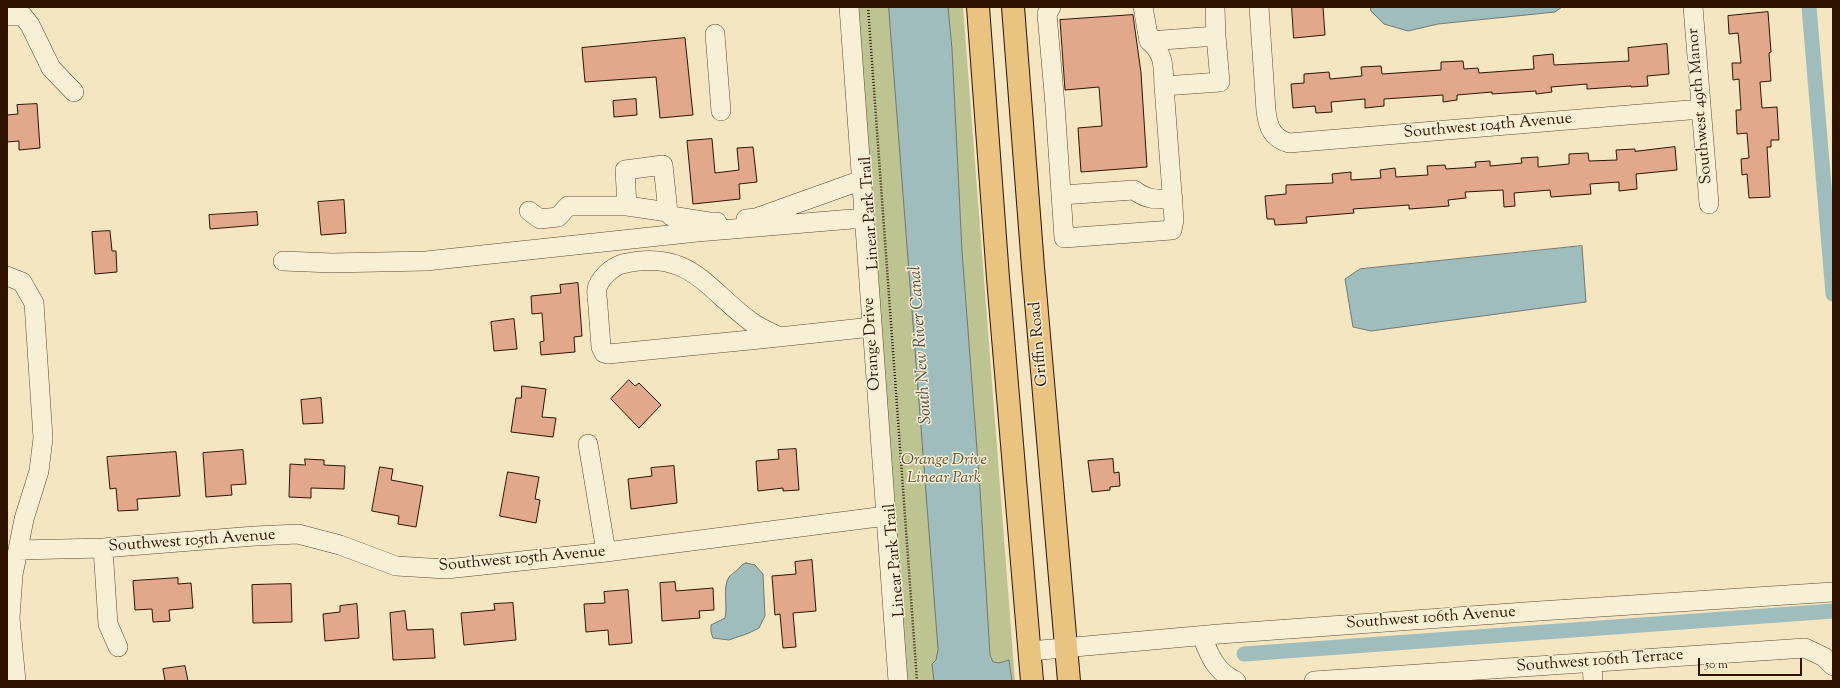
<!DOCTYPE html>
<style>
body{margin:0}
#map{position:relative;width:1840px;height:688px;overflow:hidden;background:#f4e6c1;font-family:"Sorts Mill Goudy",serif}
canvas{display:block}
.frame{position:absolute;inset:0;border:8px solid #2f1300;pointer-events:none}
.scale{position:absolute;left:1698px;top:658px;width:104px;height:18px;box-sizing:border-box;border:2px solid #2f1300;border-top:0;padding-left:5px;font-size:12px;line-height:14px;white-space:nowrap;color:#2f1300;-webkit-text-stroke:3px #f8efd7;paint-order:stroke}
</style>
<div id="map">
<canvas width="1840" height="688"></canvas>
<div class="frame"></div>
<div class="scale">50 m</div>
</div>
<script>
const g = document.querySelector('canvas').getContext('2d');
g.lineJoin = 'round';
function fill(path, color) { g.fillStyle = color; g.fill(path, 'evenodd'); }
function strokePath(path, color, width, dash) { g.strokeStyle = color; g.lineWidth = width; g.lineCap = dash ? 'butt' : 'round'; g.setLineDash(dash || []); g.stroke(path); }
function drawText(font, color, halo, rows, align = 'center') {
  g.font = font + ' "Sorts Mill Goudy",serif'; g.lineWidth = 3; g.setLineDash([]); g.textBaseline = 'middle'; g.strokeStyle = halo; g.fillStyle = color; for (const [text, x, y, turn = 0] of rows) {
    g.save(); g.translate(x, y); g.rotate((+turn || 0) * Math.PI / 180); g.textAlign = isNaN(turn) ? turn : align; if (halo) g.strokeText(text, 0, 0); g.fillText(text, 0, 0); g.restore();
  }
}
fill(new Path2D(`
 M 856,7 L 963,7 L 1015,681 L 905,681 Z`), '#bdc492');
const water = new Path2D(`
 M 889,7 L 948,7 L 952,49 L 962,251 L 980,489 L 990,655 L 993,662 L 999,663 L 1009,660 L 1012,681 L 934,681 L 932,664 L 936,660 L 938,650 Z
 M 1371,7 L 1562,7 L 1555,12 L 1438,24 L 1408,31 L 1384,24 L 1371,11 Z
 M 1582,246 L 1586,302 L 1371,331 L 1353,327 L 1345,279 L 1360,269 Z
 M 746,563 L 755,565 L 763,574 L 765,616 L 759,628 L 749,633 L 729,640 L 713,638 L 711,632 L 711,625 L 725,618 C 728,606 722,587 729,577 C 731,574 734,573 736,571 C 740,568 741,564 746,563 Z`);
fill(water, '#9fbdbc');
strokePath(water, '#727971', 1);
strokePath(new Path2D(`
 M 1809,7 L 1833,294
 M 1244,654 L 1833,611`), '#9fbdbc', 15);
const building = new Path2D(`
 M 1292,7 L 1323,7 L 1325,35 L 1294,38 Z
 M 1768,12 L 1771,52 L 1769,53 L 1771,81 L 1760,82 L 1762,108 L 1777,107 L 1779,140 L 1771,140 L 1771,147 L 1767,147 L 1770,197 L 1749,198 L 1747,174 L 1742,175 L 1741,159 L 1749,158 L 1747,133 L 1737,134 L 1736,110 L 1741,110 L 1739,79 L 1733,80 L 1732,63 L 1741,63 L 1738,33 L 1729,34 L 1728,16 Z
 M 1133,15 L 1141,73 L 1147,167 L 1081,172 L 1078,128 L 1102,126 L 1099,87 L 1065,90 L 1060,20 Z
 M 685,38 L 693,115 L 660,118 L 656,77 L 585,82 L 582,48 Z
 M 1667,44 L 1669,74 L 1647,76 L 1648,86 L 1631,87 L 1631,86 L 1587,89 L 1587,84 L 1551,87 L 1552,92 L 1536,94 L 1536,91 L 1492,94 L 1492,92 L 1457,95 L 1457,100 L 1443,102 L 1443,95 L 1384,99 L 1384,106 L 1365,108 L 1365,99 L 1331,102 L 1332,112 L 1316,113 L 1315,106 L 1293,108 L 1291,84 L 1304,83 L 1304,74 L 1329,72 L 1330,79 L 1362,76 L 1361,67 L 1381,66 L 1382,74 L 1441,70 L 1441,62 L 1463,61 L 1464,69 L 1478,68 L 1479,73 L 1534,69 L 1533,56 L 1553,54 L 1554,65 L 1629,61 L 1628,48 Z
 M 636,99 L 637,115 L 614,117 L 613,101 Z
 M 37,104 L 40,148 L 19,150 L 19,141 L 7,142 L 7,115 L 18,114 L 17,105 Z
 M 712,139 L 715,173 L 739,170 L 737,148 L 753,147 L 757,182 L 739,184 L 740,199 L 693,204 L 687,141 Z
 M 1675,147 L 1677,170 L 1636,174 L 1637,189 L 1619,191 L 1619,182 L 1590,184 L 1591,194 L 1551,197 L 1550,190 L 1514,193 L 1515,206 L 1504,207 L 1503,190 L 1465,192 L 1466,198 L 1448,200 L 1449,206 L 1409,209 L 1409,205 L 1353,209 L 1354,213 L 1306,217 L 1307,223 L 1275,225 L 1274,219 L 1267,219 L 1265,196 L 1286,194 L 1286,185 L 1333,183 L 1332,174 L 1351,172 L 1351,180 L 1381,178 L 1380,170 L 1395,168 L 1396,177 L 1428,175 L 1427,166 L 1445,165 L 1446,169 L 1476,167 L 1475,162 L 1490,161 L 1490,166 L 1522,163 L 1521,158 L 1538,157 L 1538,167 L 1569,164 L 1569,154 L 1588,153 L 1589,161 L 1617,160 L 1616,150 L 1635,149 L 1635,151 Z
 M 344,200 L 346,233 L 321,235 L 318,202 Z
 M 257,212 L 258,225 L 210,229 L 209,215 Z
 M 110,231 L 112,251 L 116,251 L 117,272 L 95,274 L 92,232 Z
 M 578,283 L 582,336 L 574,337 L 575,352 L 541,355 L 540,342 L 544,341 L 542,313 L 532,314 L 531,296 L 561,293 L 560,285 Z
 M 514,319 L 517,349 L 494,351 L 491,322 Z
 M 629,380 L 635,386 L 639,383 L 661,405 L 639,428 L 611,399 Z
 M 522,386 L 546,389 L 542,417 L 556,418 L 553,437 L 511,432 L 516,398 L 521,398 Z
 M 321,398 L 323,423 L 303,424 L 301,400 Z
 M 796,449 L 799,490 L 783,491 L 783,488 L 758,491 L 756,461 L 779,459 L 778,450 Z
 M 243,450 L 246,484 L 231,485 L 232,495 L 206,497 L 203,453 Z
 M 176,452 L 180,496 L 137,499 L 138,510 L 118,511 L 116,488 L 110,489 L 107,457 Z
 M 305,459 L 324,460 L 324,465 L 345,466 L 344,489 L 311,488 L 311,498 L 289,497 L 290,464 L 305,465 Z
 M 1113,459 L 1114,473 L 1119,472 L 1120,486 L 1110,487 L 1110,490 L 1092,492 L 1088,461 Z
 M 674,466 L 677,503 L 631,509 L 628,479 L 652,476 L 651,468 Z
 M 380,467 L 393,469 L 391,480 L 423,486 L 416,527 L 398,524 L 399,516 L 372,511 Z
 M 508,472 L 539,477 L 535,499 L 540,500 L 536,523 L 500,516 Z
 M 812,560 L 816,611 L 793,613 L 796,647 L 783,648 L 780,614 L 775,615 L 772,576 L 796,574 L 795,562 Z
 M 178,578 L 178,584 L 191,583 L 193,608 L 169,610 L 170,621 L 153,622 L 152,609 L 135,610 L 133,581 Z
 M 675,582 L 676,591 L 713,588 L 714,610 L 699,611 L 700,618 L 662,621 L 660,583 Z
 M 291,584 L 292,622 L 253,623 L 252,585 Z
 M 628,590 L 632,643 L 609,645 L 608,630 L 586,632 L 584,604 L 605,603 L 604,592 Z
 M 513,603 L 516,640 L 464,645 L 461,613 L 495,610 L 494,604 Z
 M 357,604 L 359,638 L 325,641 L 323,614 L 340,612 L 340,606 Z
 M 405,611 L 407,630 L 433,629 L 435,658 L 393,660 L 390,613 Z
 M 185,666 L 188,681 L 165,681 L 163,669 Z`);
fill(building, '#e1a88b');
strokePath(building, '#2f1300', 1);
const minor = new Path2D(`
 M 849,7 L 898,681
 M 1051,7 L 1047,14 L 1055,105 L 1064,238 L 1172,230 L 1174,220 L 1164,86
 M 1143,7 L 1149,41 L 1216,36 L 1215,7
 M 1259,7 L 1266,111 C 1268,127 1272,138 1289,143 L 1701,109
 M 1693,7 L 1709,204
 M 7,16 L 23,16 L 30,25 L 51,68 L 74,92
 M 715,34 L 721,111
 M 1149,41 C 1165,54 1163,67 1164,86 L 1220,82 L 1216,36
 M 1062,195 L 1134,190 C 1147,200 1157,200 1173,198
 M 529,211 L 540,219 L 558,217 L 568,206 L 627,206
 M 668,212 L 627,206 L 625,170 L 663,165 L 668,212 L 671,216 L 709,222 L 717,222
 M 746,219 L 756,218 L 862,180
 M 283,261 L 332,263 L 426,261 L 697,232 L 864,218
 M 7,276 L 22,282 L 34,303 L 43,438 L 39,471 L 24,519 L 13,575 L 10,618 L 16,681
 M 780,337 C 770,332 759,328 750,321 C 705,287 688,248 622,264 C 612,267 599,279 597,289 C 596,295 598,302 598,307 C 599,320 600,334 601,347 L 604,353 L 608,354 L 760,339 L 872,327
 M 588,444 L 606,552
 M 103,548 L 108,624 L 118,647
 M 18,550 L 103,548 L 255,536 L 298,534 L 340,545 L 396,566 L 446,569 L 606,552 L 886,516
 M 1202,636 C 1209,655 1216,672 1236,681
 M 1030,651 L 1219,634 L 1539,611 L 1833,592
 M 1592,663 L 1593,681
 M 1314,681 L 1805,648 L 1824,657 L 1833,666`);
const major = new Path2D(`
 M 978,7 L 998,278 L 1032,681
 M 1013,7 L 1033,267 L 1069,681`);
strokePath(minor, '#604830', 20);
strokePath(major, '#2f1300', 24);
strokePath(new Path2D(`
 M 868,7 L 917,681`), '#2f1300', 2.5, [1, 2]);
strokePath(minor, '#f8efd7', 19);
strokePath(major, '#eac380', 22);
drawText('16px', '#2f1300', '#f8efd7', [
 ["Southwest 49th Manor",1701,106,-95],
 ["Southwest 104th Avenue",1488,127,-5],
 ["Linear Park Trail",871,213,-94],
 ["Orange Drive",873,344,-94],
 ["Griffin Road",1040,344,-95],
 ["Southwest 105th Avenue",192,542,-4],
 ["Southwest 105th Avenue",522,560,-5],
 ["Linear Park Trail",896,560,-95],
 ["Southwest 106th Avenue",1431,619,-4],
 ["Southwest 106th Terrace",1600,662,-4]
]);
drawText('italic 16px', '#615133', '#f8efd7', [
 ["Orange Drive",944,461],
 ["Linear Park",944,479]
]);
drawText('italic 17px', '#564e42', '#f8efd7', [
 ["South New River Canal",922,345,-94]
]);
</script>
